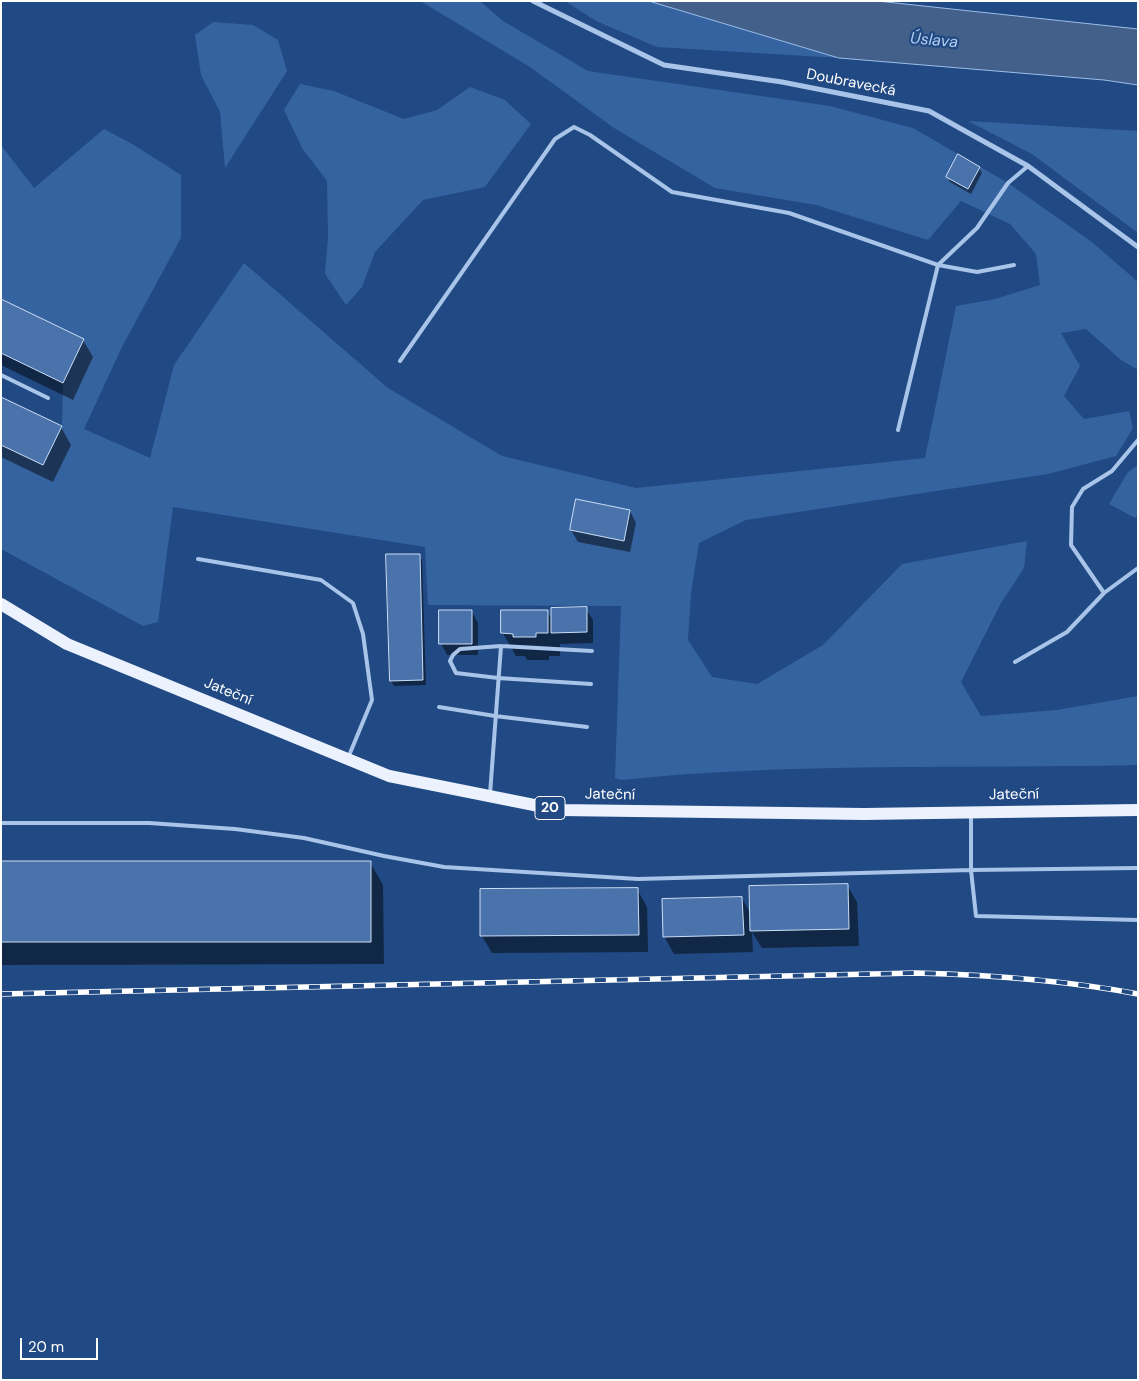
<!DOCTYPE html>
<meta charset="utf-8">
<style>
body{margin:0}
#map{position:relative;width:1139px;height:1381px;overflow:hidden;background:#214983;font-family:"DM Sans",sans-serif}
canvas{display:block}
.frame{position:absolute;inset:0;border:2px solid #fff;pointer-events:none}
.scale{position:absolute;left:20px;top:1338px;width:78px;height:22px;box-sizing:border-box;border:2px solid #fff;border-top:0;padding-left:6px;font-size:15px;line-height:18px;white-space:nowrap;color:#fff;-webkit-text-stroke:4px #214983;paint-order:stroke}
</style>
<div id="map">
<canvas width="1139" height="1381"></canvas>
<div class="frame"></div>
<div class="scale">20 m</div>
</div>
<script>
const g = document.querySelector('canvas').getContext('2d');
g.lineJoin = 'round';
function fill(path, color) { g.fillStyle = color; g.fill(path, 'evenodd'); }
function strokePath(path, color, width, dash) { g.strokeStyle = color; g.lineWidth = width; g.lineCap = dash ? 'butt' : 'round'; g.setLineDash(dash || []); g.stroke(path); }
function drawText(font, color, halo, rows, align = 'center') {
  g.font = font + ' "DM Sans",sans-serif'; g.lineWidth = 4.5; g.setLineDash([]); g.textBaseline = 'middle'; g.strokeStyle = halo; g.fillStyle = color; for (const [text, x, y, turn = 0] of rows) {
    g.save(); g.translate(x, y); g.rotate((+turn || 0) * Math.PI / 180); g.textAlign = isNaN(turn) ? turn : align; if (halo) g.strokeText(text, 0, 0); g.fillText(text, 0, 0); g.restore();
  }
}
fill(new Path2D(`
 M 420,1 L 480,1 L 503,21 L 588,71 L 830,106 L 913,128 L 1008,183 L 1092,242 L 1138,282 L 1138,370 L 1121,360 L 1086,329 L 1061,333 L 1080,366 L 1064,396 L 1084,419 L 1129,411 L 1133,428 L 1116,456 L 1048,474 L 746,520 L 699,543 L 691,593 L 688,640 L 712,677 L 757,684 L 823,645 L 902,564 L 1027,541 L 1024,568 L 1001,603 L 961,682 L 981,716 L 1057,710 L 1138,696 L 1138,765 C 966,769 792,762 621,780 L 615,778 L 621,606 L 428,605 L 425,547 L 173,507 L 158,622 L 143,626 L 1,549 L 1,445 L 43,465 L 62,426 L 63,383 L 84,339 L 1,299 L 1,145 L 34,188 L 104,129 L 134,145 L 181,175 L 181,238 L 122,347 L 84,429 L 150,458 L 174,365 L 244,263 L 388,388 L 502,456 L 636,488 L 925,458 L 956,306 L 995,299 L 1040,285 L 1036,254 L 1010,224 L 961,201 L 928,240 L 816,205 L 715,188 L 614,128 L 530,67 Z
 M 565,1 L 649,1 L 839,58 L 657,47 L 596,21 Z
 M 213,22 L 253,25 L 278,40 L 287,71 L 225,168 L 220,112 L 201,75 L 195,35 Z
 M 300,84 L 334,91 L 404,119 L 437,110 L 470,87 L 505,100 L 531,124 L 485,187 L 423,200 L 375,252 L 362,287 L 346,305 L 325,274 L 328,237 L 327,181 L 302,148 L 284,110 Z
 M 968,121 L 1138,131 L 1138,233 L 1032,154 Z
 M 1138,465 L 1138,515 L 1135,518 L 1109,504 L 1128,472 Z`), '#3563a0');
const water = new Path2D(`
 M 649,1 L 877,1 L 1138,29 L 1138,85 L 1104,80 L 839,58 Z`);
fill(water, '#42608a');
strokePath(water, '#9cbeea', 1);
fill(new Path2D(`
 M 979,168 L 982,173 L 971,194 L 950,182 L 947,176 Z
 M 1,300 L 83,340 L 93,357 L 73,400 L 1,365 Z
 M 1,398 L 61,427 L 71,445 L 53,482 L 1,457 Z
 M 577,500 L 630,511 L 636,523 L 630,552 L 578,542 L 571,530 Z
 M 419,555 L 422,560 L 426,685 L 394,686 L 391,681 Z
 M 586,609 L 593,620 L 593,643 L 560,644 L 560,656 L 549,656 L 549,660 L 527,660 L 525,656 L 516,656 L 503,633 L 547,611 L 552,620 Z
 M 472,612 L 478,623 L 478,655 L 447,655 L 441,643 Z
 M 1,862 L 370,862 L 383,885 L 384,964 L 1,965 Z
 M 847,885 L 857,902 L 859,946 L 762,948 L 752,932 L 753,952 L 674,954 L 664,936 L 742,898 L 751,915 Z
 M 637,889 L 647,907 L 648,952 L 492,953 L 482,936 Z`), '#0007');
const building = new Path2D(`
 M 958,154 L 980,167 L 968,189 L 946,177 Z
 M 1,299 L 84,339 L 63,383 L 1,353 Z
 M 1,397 L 62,426 L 43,465 L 1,445 Z
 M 576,499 L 630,510 L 624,541 L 570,530 Z
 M 386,554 L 420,554 L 423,680 L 390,681 Z
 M 587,607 L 587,632 L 551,633 L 551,608 Z
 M 439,610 L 472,610 L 472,644 L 439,644 Z
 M 501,610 L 548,610 L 548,633 L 536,633 L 536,637 L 513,637 L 513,634 L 501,633 Z
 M 1,861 L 371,861 L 371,942 L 1,942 Z
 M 848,884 L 849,929 L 750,931 L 749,886 Z
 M 638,888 L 639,935 L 480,936 L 480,889 Z
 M 742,897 L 744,935 L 663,937 L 662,899 Z`);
fill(building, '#4a73ab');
strokePath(building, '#ccdef6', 1);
strokePath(new Path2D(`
 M 400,361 L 555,139 L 574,127 L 590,135 L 672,192 L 789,213 L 938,265 L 977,272 L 1014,265
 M 1,375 L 48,398
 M 898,430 L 938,265 L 977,228 L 1008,183 L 1028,166
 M 198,559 L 321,580 L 353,603 L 363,634 L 372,700 L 348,758
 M 1104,593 L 1071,545 L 1072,507 L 1083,489 L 1112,471 L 1138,440
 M 501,646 L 460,649 L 453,655 L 450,661 L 456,673 L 498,678 L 591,684
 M 1015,662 L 1067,632 L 1104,593 L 1138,568
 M 439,707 L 495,716 L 587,727
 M 490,794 L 501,646 L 592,651
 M 971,814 L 971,870 L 976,916 L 1138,920
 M 1,823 L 149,823 L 235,829 L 304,838 L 384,856 L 444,867 L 638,879 L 971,870 L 1138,868`), '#a8c4e8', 4);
strokePath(new Path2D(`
 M 533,1 L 664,65 L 782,82 L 929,111 L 1028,166 L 1138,247`), '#a8c4e8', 5);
strokePath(new Path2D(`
 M 1,604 L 67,644 L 389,776 L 559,810 L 864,814 L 1138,810`), '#ebf2fe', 12);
const rail = new Path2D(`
 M 1,994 L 916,973 C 991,975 1064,980 1138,994`);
strokePath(rail, '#fff', 5.5);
strokePath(rail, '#214983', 4, [11]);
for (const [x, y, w] of [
 [550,808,30]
]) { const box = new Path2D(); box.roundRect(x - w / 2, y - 11.5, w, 23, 4); g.fillStyle = '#214983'; g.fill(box); strokePath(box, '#fff', 1); }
drawText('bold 14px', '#fff', null, [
 ["20",550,808]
]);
drawText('15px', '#fff', '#214983', [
 ["Doubravecká",851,83,11],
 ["Jateční",228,692,22],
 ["Jateční",610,795,1],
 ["Jateční",1014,795,-1]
]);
drawText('italic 16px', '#b3cef0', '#214983', [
 ["Úslava",934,41,5]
]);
</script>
